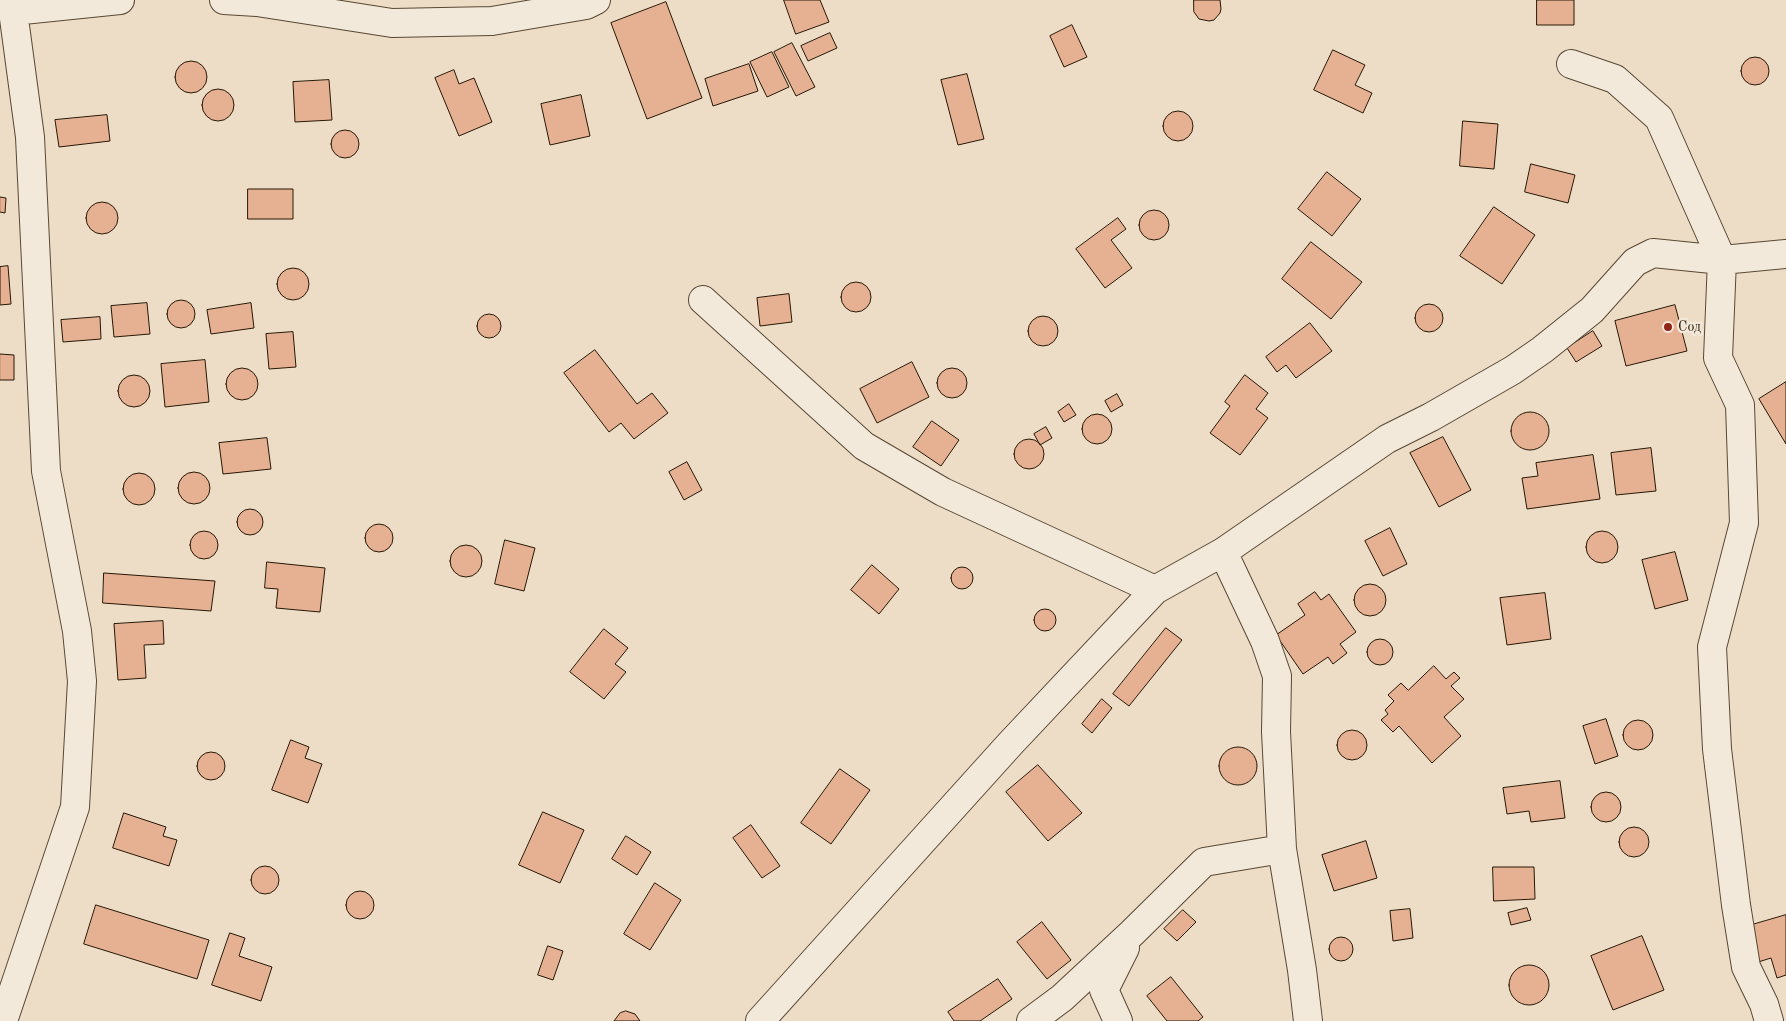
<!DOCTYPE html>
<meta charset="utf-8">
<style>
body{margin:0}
canvas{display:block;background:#edddc6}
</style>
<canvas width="1786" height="1021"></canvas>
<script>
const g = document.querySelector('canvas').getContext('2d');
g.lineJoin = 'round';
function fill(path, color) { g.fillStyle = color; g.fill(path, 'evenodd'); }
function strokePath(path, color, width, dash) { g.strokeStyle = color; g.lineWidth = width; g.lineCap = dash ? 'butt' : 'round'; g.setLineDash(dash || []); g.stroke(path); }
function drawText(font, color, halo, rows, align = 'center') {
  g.font = font + ' "Old Standard TT",serif'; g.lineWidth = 4.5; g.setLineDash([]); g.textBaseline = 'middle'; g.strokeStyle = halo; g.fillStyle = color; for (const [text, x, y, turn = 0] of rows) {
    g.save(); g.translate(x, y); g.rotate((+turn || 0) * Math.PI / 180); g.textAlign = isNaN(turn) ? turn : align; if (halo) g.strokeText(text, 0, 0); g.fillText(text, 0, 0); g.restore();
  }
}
const building = new Path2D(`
 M 784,0 L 820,0 L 829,22 L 796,34 Z
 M 1194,0 L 1220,0 L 1221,9 L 1220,13 L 1214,20 L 1209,21 L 1199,19 L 1194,12 Z
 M 1537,0 L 1574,0 L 1574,25 L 1537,25 Z
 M 666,2 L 702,98 L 647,119 L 611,23 Z
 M 1072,25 L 1087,57 L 1064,67 L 1050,36 Z
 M 830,33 L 837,48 L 808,61 L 801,46 Z
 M 792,43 L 815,87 L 796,96 L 774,52 Z
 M 1333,50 L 1365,65 L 1355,85 L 1372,93 L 1363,113 L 1314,90 Z
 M 772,52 L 789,87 L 767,97 L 750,62 Z
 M1741 71a14 14 0 1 1 28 0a14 14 0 1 1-28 0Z
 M175 77a16 16 0 1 1 32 0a16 16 0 1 1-32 0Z
 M 749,64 L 758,91 L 713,106 L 705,79 Z
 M 454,70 L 459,84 L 474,78 L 492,122 L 459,136 L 435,78 Z
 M 967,74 L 984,139 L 958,145 L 941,80 Z
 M 329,80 L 332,120 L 295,122 L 293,82 Z
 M202 105a16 16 0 1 1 32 0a16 16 0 1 1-32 0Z
 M 581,95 L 590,136 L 550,145 L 541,104 Z
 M1163 126a15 15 0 1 1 30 0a15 15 0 1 1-30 0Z
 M 107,115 L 110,141 L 59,147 L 55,120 Z
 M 1463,121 L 1498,124 L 1494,169 L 1460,166 Z
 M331 144a14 14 0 1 1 28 0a14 14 0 1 1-28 0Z
 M 1531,164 L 1575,175 L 1568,203 L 1525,192 Z
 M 1327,172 L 1361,199 L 1332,236 L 1298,209 Z
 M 248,189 L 293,189 L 293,219 L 248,219 Z
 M 0,197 L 6,198 L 5,213 L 0,212 Z
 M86 218a16 16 0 1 1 32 0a16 16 0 1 1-32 0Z
 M 1494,207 L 1535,235 L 1502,284 L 1460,256 Z
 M1139 225a15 15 0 1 1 30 0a15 15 0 1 1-30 0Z
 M 1118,218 L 1126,229 L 1111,240 L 1132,268 L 1105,288 L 1076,249 Z
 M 1311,242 L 1362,282 L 1331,319 L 1282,279 Z
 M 8,266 L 11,304 L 0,305 L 0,267 Z
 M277 284a16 16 0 1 1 32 0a16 16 0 1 1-32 0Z
 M841 297a15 15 0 1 1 30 0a15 15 0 1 1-30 0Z
 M 789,294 L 792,322 L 760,326 L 757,298 Z
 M167 314a14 14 0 1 1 28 0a14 14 0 1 1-28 0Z
 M 147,303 L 150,334 L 114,337 L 111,306 Z
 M 251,303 L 254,328 L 211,334 L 207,310 Z
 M1415 318a14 14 0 1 1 28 0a14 14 0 1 1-28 0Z
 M 1675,305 L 1687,351 L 1626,366 L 1615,321 Z
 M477 326a12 12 0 1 1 24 0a12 12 0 1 1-24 0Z
 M1028 331a15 15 0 1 1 30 0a15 15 0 1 1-30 0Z
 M 100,317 L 101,339 L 63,342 L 61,320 Z
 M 1310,323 L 1332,351 L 1296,378 L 1286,365 L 1277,372 L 1266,357 Z
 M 1593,331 L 1602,346 L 1576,362 L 1567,348 Z
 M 293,332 L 296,367 L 269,369 L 266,334 Z
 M 595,350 L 637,404 L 652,393 L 668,413 L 634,439 L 621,423 L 609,432 L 564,373 Z
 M 0,354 L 14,355 L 14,380 L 0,380 Z
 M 205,360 L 209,402 L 165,407 L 161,364 Z
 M 912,362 L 929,397 L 877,423 L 860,389 Z
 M937 383a15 15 0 1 1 30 0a15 15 0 1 1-30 0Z
 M226 384a16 16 0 1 1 32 0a16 16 0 1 1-32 0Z
 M 1245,375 L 1268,393 L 1256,409 L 1268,418 L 1240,455 L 1210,433 L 1230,406 L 1225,402 Z
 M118 391a16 16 0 1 1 32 0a16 16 0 1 1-32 0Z
 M 1786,382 L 1786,444 L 1759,399 Z
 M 1117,394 L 1123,405 L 1111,412 L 1105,401 Z
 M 1069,404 L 1076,415 L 1064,422 L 1058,412 Z
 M1511 431a19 19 0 1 1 38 0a19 19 0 1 1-38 0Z
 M1082 429a15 15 0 1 1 30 0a15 15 0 1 1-30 0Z
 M 932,421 L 959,440 L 941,466 L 913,447 Z
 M 1046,427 L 1052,438 L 1040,445 L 1034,434 Z
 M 1443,437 L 1471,490 L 1439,507 L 1410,453 Z
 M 267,438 L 271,469 L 223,474 L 219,443 Z
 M1014 454a15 15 0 1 1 30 0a15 15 0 1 1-30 0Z
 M 1651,448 L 1656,491 L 1616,495 L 1611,453 Z
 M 1593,455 L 1600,499 L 1527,509 L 1522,478 L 1538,476 L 1536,463 Z
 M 687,462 L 702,490 L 684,500 L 669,472 Z
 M178 488a16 16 0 1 1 32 0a16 16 0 1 1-32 0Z
 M123 489a16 16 0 1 1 32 0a16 16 0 1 1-32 0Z
 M237 522a13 13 0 1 1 26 0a13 13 0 1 1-26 0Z
 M365 538a14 14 0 1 1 28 0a14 14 0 1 1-28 0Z
 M 1390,528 L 1407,564 L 1383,576 L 1365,541 Z
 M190 545a14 14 0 1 1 28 0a14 14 0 1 1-28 0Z
 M1586 547a16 16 0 1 1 32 0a16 16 0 1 1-32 0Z
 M 505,540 L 535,548 L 524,591 L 495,584 Z
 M450 561a16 16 0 1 1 32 0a16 16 0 1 1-32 0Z
 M 1675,552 L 1688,600 L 1655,609 L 1642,560 Z
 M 267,562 L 325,568 L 320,612 L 276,608 L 278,589 L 265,588 Z
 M 872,565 L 899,589 L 879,614 L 851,590 Z
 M951 578a11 11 0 1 1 22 0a11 11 0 1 1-22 0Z
 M 104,573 L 215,581 L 211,611 L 103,603 Z
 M1354 600a16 16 0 1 1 32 0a16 16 0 1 1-32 0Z
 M 1315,592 L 1321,600 L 1329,594 L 1356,632 L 1340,644 L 1347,653 L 1333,664 L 1328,657 L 1303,674 L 1276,635 L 1305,615 L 1298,604 Z
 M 1545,593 L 1551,639 L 1507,645 L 1500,598 Z
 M1034 620a11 11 0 1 1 22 0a11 11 0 1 1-22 0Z
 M 163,621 L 164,644 L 144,645 L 146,678 L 118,680 L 114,624 Z
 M 1166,628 L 1182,640 L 1129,706 L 1113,694 Z
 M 604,629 L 628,648 L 615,664 L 626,672 L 604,699 L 570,672 Z
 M1367 652a13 13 0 1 1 26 0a13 13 0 1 1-26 0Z
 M 1434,666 L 1446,679 L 1454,672 L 1460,678 L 1451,686 L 1464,699 L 1444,717 L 1461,736 L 1432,763 L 1399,726 L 1393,732 L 1381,720 L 1388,714 L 1385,710 L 1394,701 L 1388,695 L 1401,683 L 1408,690 Z
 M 1102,699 L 1112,708 L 1092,733 L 1082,724 Z
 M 1606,719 L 1618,756 L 1595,764 L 1583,726 Z
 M1623 735a15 15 0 1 1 30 0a15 15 0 1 1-30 0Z
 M1337 745a15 15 0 1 1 30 0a15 15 0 1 1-30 0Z
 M 291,740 L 309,747 L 305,758 L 322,764 L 308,803 L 272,790 Z
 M1219 766a19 19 0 1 1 38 0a19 19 0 1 1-38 0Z
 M197 766a14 14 0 1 1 28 0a14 14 0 1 1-28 0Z
 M 1038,765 L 1082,813 L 1048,841 L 1006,792 Z
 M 840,769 L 870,790 L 831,844 L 801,823 Z
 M 1560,781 L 1565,818 L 1531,822 L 1529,811 L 1507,814 L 1503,788 Z
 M1591 807a15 15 0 1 1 30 0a15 15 0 1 1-30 0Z
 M 543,812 L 584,830 L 560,883 L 519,865 Z
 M 124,813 L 166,827 L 163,836 L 177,840 L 169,866 L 113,848 Z
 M 751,825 L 780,866 L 762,878 L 733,838 Z
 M1619 842a15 15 0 1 1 30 0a15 15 0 1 1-30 0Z
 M 626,836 L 651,852 L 637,875 L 612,859 Z
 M 1366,841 L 1377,878 L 1334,891 L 1322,855 Z
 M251 880a14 14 0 1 1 28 0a14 14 0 1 1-28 0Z
 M 1493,867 L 1534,867 L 1535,899 L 1494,901 Z
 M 655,883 L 681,900 L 650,950 L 624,934 Z
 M346 905a14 14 0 1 1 28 0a14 14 0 1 1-28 0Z
 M 96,905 L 209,940 L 197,979 L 84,944 Z
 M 1527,908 L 1531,920 L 1511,925 L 1508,913 Z
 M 1410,909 L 1413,938 L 1393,941 L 1390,911 Z
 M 1183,910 L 1196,922 L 1177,941 L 1164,929 Z
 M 1786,915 L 1786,975 L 1777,978 L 1771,958 L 1755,963 L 1745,927 Z
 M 1042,922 L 1071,960 L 1047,979 L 1017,942 Z
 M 230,933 L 245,938 L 239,956 L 272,967 L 261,1001 L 212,985 Z
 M 1642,936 L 1664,990 L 1613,1010 L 1591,956 Z
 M1329 949a12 12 0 1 1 24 0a12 12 0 1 1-24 0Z
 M 548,946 L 563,951 L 553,980 L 538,975 Z
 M1509 985a20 20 0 1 1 40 0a20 20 0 1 1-40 0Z
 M 1171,977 L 1203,1017 L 1198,1021 L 1167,1021 L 1147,996 Z
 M 998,979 L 1012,999 L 980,1021 L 954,1021 L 948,1012 Z
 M 626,1011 L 635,1014 L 640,1021 L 614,1021 L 620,1013 Z`);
fill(building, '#e6b193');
strokePath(building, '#261704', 1);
const minor = new Path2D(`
 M 224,0 L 257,2 L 392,23 L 492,21 L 586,5 L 596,0
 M 0,5 L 13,11 L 120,0
 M 1571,64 L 1615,79 L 1659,118 L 1722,260 L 1718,358 L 1740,405 L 1744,523 L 1712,647 L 1717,749 L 1736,905 L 1746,967 L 1764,1004 L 1769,1021
 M 703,300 L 864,446 L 943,492 L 1155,590
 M 1223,552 L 1265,641 L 1277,676 L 1276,732 L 1282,849 L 1302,970 L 1308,1021
 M 3,1021 L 75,807 L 82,681 L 77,631 L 46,471 L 30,137 L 13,11 L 13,0
 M 760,1021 L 1010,744 L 1155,590 L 1223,552 L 1387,439 L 1431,417 L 1513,370 L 1542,350 L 1592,310 L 1635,262 L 1653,253 L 1722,260 L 1786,254
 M 1031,1021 L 1062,998 L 1132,933 L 1204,862 L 1282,849
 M 1118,1021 L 1104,990 L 1125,948`);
strokePath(minor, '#584834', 30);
strokePath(minor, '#f3e9da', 28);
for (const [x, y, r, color] of [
 [1668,327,5,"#8f2418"]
]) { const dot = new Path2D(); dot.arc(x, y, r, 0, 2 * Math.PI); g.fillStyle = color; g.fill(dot); strokePath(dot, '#f3e9da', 2); }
drawText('14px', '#261704', '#f3e9da', [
 ["Сод",1678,327]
], 'left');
</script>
